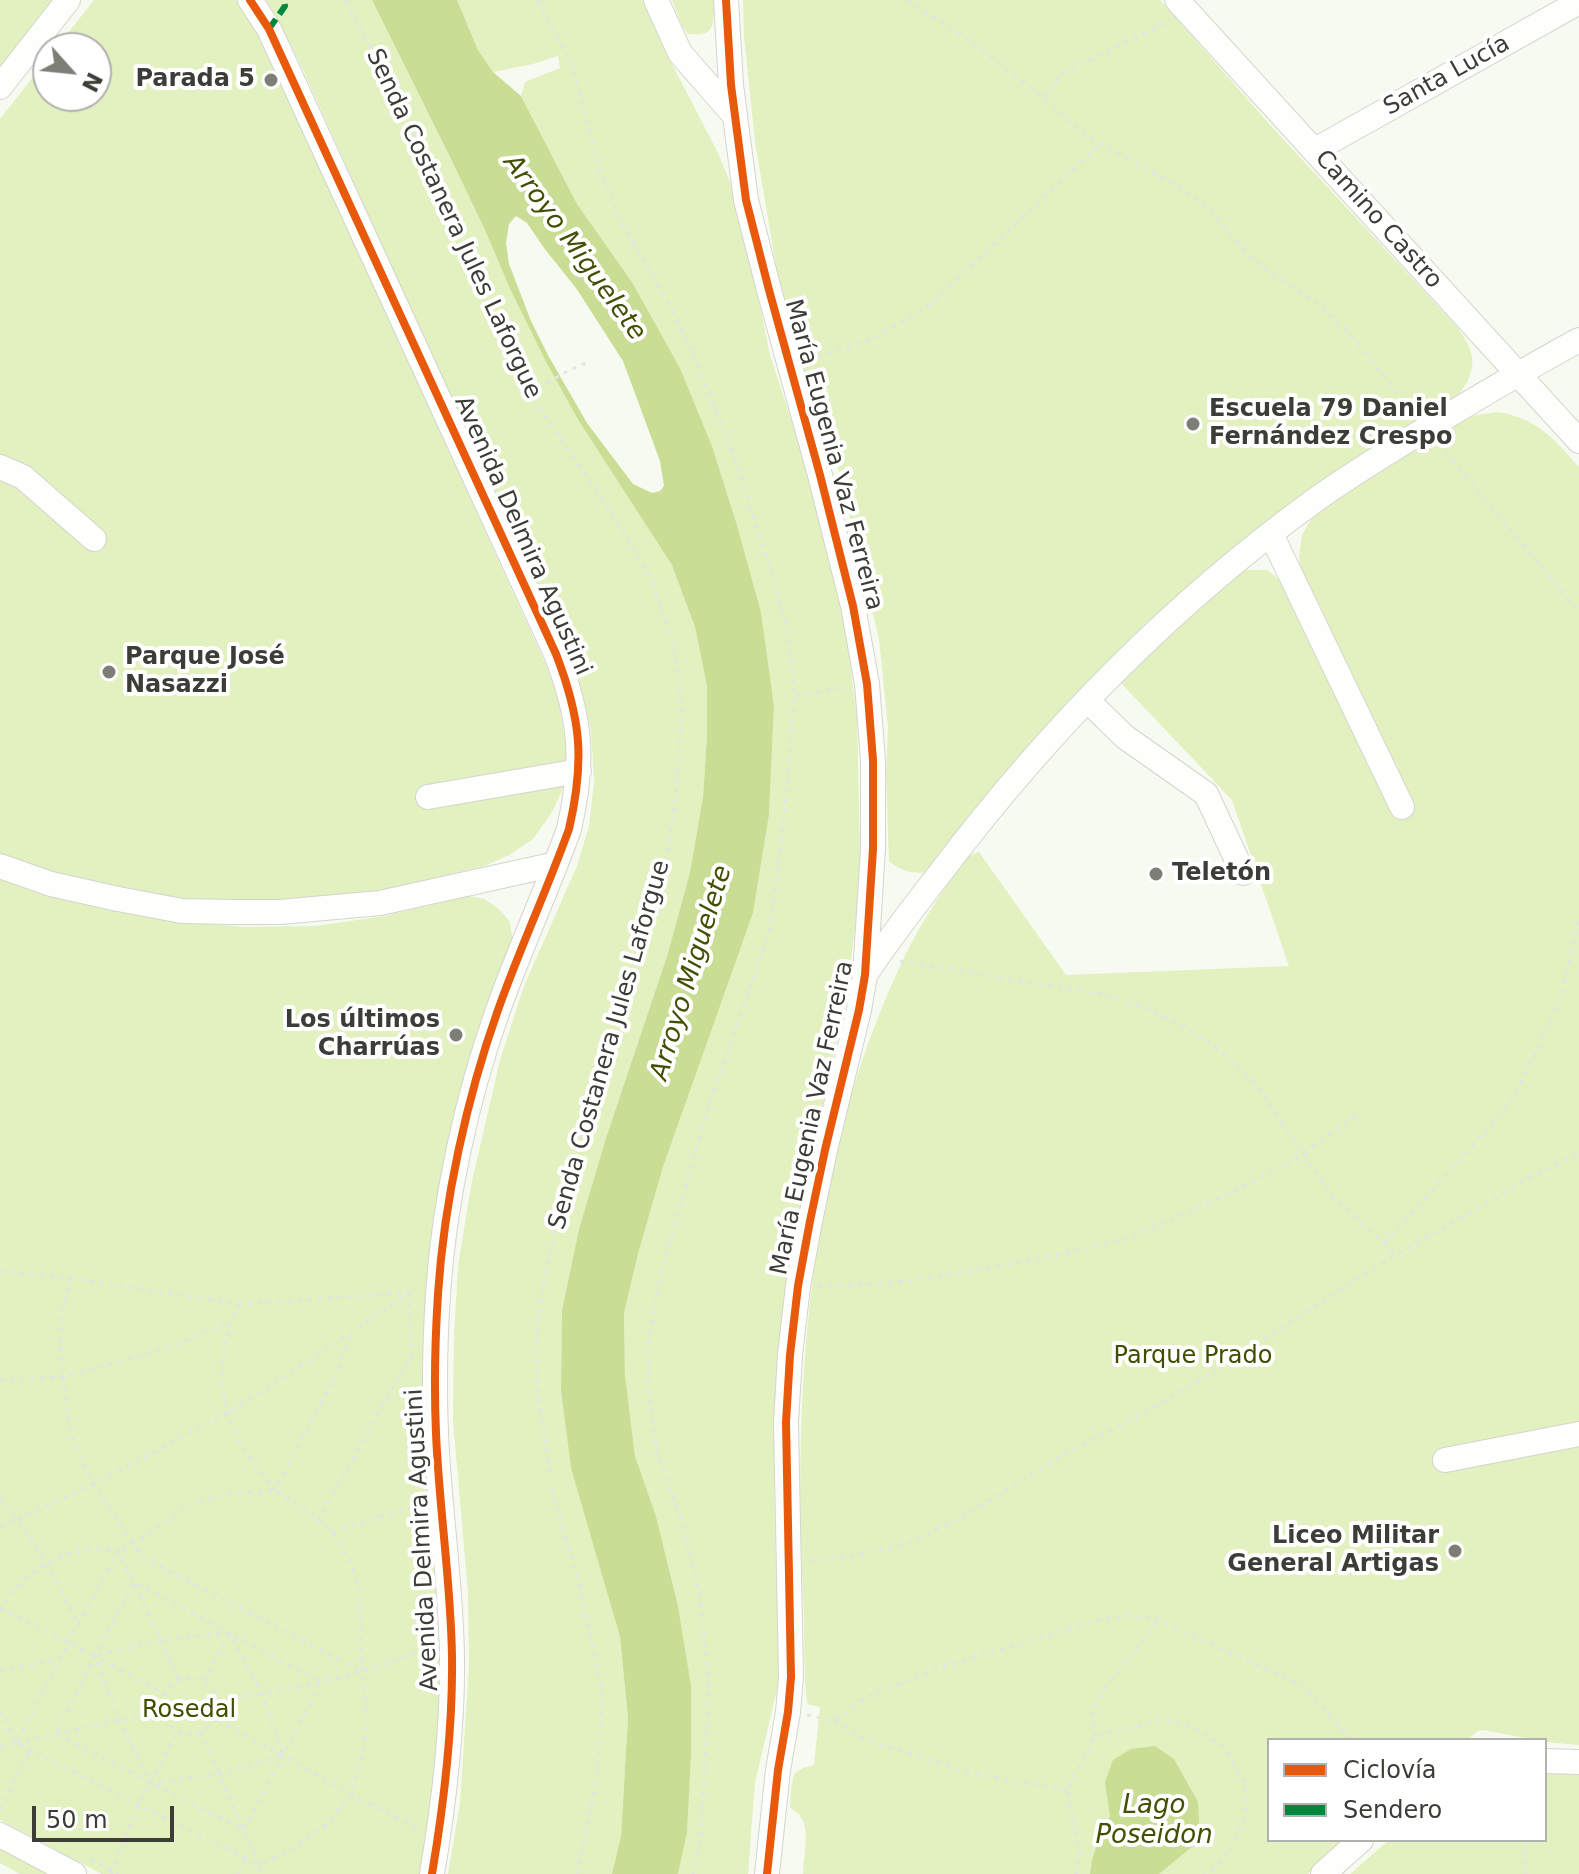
<!DOCTYPE html>
<meta charset="utf-8">
<style>
body{margin:0}
#map{position:relative;width:1579px;height:1874px;overflow:hidden;background:#f7faf0;font-family:"DejaVu Sans",sans-serif}
canvas{display:block}
.legend{position:absolute;left:1267px;top:1738px;width:280px;height:104px;box-sizing:border-box;background:#fff;border:2px solid #b1b1af;margin:0;padding:10px 14px;list-style:none;font-size:24px;color:#3b3d36}
.legend li{display:flex;align-items:center;gap:16px;height:40px}
.legend b{width:40px;border:2px solid #b1b1af}
.north{position:absolute;left:32px;top:32px;width:80px;height:80px;box-sizing:border-box;background:#fff;border:2px solid #b1b1af;border-radius:50%;rotate:117deg;font-size:22px;font-weight:700;line-height:32px;text-align:center;color:#3b3d36}
.north::after{content:'';display:block;margin:auto;width:28px;height:36px;background:#7d7f77;clip-path:polygon(50% 0,100% 100%,50% 72%,0 100%)}
.scale{position:absolute;left:32px;top:1806px;width:142px;height:36px;box-sizing:border-box;border:4px solid #3b3d36;border-top:0;padding-left:10px;font-size:24px;line-height:28px;white-space:nowrap;color:#3b3d36;-webkit-text-stroke:6px #fff;paint-order:stroke}
</style>
<div id="map">
<canvas width="1579" height="1874"></canvas>
<ul class="legend">
<li><b style="height:10px;background:#e8590c"></b>Ciclovía</li>
<li><b style="height:10px;background:#00873e"></b>Sendero</li>
</ul>
<div class="north">N</div>
<div class="scale">50 m</div>
</div>
<script>
const g = document.querySelector('canvas').getContext('2d');
g.lineJoin = 'round';
function fill(path, color) { g.fillStyle = color; g.fill(path, 'evenodd'); }
function strokePath(path, color, width, dash) { g.strokeStyle = color; g.lineWidth = width; g.lineCap = dash ? 'butt' : 'round'; g.setLineDash(dash || []); g.stroke(path); }
function drawText(font, color, halo, rows, align = 'center') {
  g.font = font + ' "DejaVu Sans",sans-serif'; g.lineWidth = 8; g.setLineDash([]); g.textBaseline = 'middle'; g.strokeStyle = halo; g.fillStyle = color; for (const [text, x, y, turn = 0] of rows) {
    g.save(); g.translate(x, y); g.rotate((+turn || 0) * Math.PI / 180); g.textAlign = isNaN(turn) ? turn : align; if (halo) g.strokeText(text, 0, 0); g.fillText(text, 0, 0); g.restore();
  }
}
fill(new Path2D(`
 M 0,0 L 56,0 L 0,75 Z
 M 94,0 L 236,0 L 258,24 L 320,168 L 545,663 L 557,694 L 563,728 L 568,760 L 565,784 L 552,812 L 533,839 L 509,855 L 484,866 L 381,891 L 253,903 L 177,898 L 76,878 L 30,866 L 0,855 L 0,119 L 48,58 L 48,96 L 96,96 L 96,48 L 56,48 Z
 M 266,0 L 372,0 L 451,159 L 485,230 L 511,291 L 545,360 L 577,418 L 673,565 L 695,627 L 707,686 L 707,736 L 703,797 L 690,872 L 668,953 L 606,1138 L 579,1229 L 562,1310 L 561,1391 L 571,1467 L 620,1637 L 628,1718 L 621,1836 L 612,1874 L 448,1874 L 460,1803 L 469,1665 L 468,1593 L 453,1421 L 454,1335 L 458,1266 L 471,1186 L 500,1060 L 524,986 L 577,866 L 589,826 L 594,782 L 591,730 L 582,692 L 569,655 L 499,498 L 452,402 L 305,74 L 281,25 Z
 M 457,0 L 642,0 L 673,66 L 718,153 L 730,182 L 744,228 L 770,355 L 808,471 L 827,547 L 846,633 L 857,716 L 860,855 L 858,903 L 846,1000 L 802,1195 L 786,1288 L 774,1427 L 775,1545 L 779,1624 L 778,1686 L 755,1782 L 748,1874 L 678,1874 L 687,1833 L 691,1756 L 691,1685 L 678,1606 L 656,1516 L 635,1456 L 625,1375 L 624,1313 L 638,1254 L 663,1167 L 753,913 L 769,815 L 774,706 L 761,612 L 737,525 L 712,446 L 680,368 L 632,282 L 577,204 L 521,96 L 525,82 L 560,68 L 558,56 L 533,64 L 493,72 L 478,50 Z
 M 672,0 L 715,0 C 712,24 718,37 688,34 L 682,26 Z
 M 743,0 L 1160,0 L 1272,127 L 1457,327 C 1479,357 1477,372 1454,401 L 1269,525 L 930,872 C 913,874 902,872 889,861 L 886,774 L 888,727 L 879,639 L 839,472 L 825,425 L 801,367 L 781,295 L 755,142 L 744,36 Z
 M 1497,412 C 1537,418 1553,438 1579,467 L 1579,1745 L 1545,1742 L 1545,1740 L 1536,1740 L 1483,1730 L 1478,1731 L 1467,1740 L 1269,1740 L 1269,1840 L 1344,1840 L 1308,1874 L 803,1874 C 803,1859 811,1829 800,1816 C 799,1813 793,1810 790,1808 L 791,1789 L 794,1774 L 803,1768 L 814,1765 L 820,1707 L 810,1705 L 807,1703 C 803,1667 805,1630 803,1594 C 793,1379 809,1157 903,960 C 920,923 944,890 966,856 L 979,852 L 1066,975 L 1289,966 L 1232,800 L 1120,682 L 1180,624 L 1232,579 L 1246,570 L 1267,570 L 1283,583 L 1301,574 L 1299,557 L 1302,535 L 1310,521 L 1325,507 L 1343,493 L 1466,417 Z
 M 0,877 L 176,920 L 243,927 L 316,926 L 384,916 L 469,896 L 484,899 L 499,909 L 510,922 L 513,943 L 439,1227 L 445,1711 L 425,1874 L 102,1874 L 0,1820 Z
 M 1545,1773 L 1562,1773 L 1579,1775 L 1579,1874 L 1350,1874 L 1389,1840 L 1545,1840 Z
 M 0,1844 L 56,1874 L 20,1874 L 0,1863 Z`), '#e3f0bf');
fill(new Path2D(`
 M 372,0 L 457,0 L 478,50 L 493,72 L 521,96 L 577,204 L 632,282 L 680,368 L 712,446 L 737,525 L 761,612 L 774,706 L 769,815 L 753,913 L 663,1167 L 638,1254 L 624,1313 L 625,1375 L 635,1456 L 656,1516 L 678,1606 L 691,1685 L 691,1756 L 687,1833 L 678,1874 L 612,1874 L 621,1836 L 628,1718 L 620,1637 L 571,1468 L 561,1391 L 562,1310 L 579,1229 L 606,1138 L 668,953 L 690,872 L 703,797 L 707,736 L 707,686 L 695,627 L 672,565 L 577,418 L 545,360 L 511,291 L 485,230 L 451,159 ZM 516,216 L 527,223 L 544,248 L 576,288 L 623,361 L 660,461 L 664,486 L 660,491 L 652,493 L 633,484 L 587,423 L 549,357 L 531,321 L 509,264 L 506,243 L 509,224 Z
 M 1155,1746 L 1174,1759 L 1198,1802 L 1200,1840 L 1159,1874 L 1090,1874 L 1092,1860 L 1100,1835 L 1110,1816 L 1105,1782 L 1113,1760 L 1131,1749 Z`), '#cadd94');
const minor = new Path2D(`
 M 250,0 L 269,29 L 556,654 C 581,719 585,760 569,829 C 547,890 520,948 498,1010 C 467,1097 444,1201 438,1294 C 435,1340 434,1387 436,1433 C 439,1508 451,1582 452,1657 C 453,1730 444,1803 432,1874
 M 656,0 L 680,53 L 734,115
 M 726,0 L 731,85 L 746,200 L 769,290 L 820,475 L 853,606 L 867,684 L 873,760 L 873,849 L 865,975 L 859,1010 L 825,1150 L 810,1221 L 798,1286 L 790,1355 L 786,1422 L 791,1677 L 788,1712 L 778,1770 L 767,1874
 M 1177,0 L 1579,441
 M 0,87 L 68,0
 M 1315,150 L 1579,2
 M 0,467 L 23,477 L 94,539
 M 1271,534 L 1402,807
 M 1087,700 L 1125,737 L 1206,794 L 1243,873
 M 428,797 L 579,771
 M 0,866 L 51,884 L 118,899 L 182,911 L 233,912 L 280,912 L 380,903 L 556,864
 M 865,975 C 889,939 915,905 941,872 C 1047,732 1172,604 1314,501 C 1347,477 1382,456 1416,435 C 1470,402 1524,370 1579,340
 M 1445,1460 L 1579,1434
 M 1545,1761 L 1579,1762
 M 0,1835 L 74,1874
 M 1323,1874 L 1361,1840`);
strokePath(minor, '#d3d5ce', 26);
strokePath(new Path2D(`
 M 346,0 L 441,191 L 499,330 L 529,393 L 606,504 L 650,576 L 673,644 L 682,707 L 676,796 L 662,886 L 572,1163 L 545,1274 L 537,1330 L 537,1385 L 553,1494 L 581,1591 L 602,1693 L 598,1774 L 577,1874
 M 538,0 L 572,65 L 600,171 L 620,219 L 671,308 L 694,355 L 739,469 L 788,629 L 795,696 L 784,818 L 769,933 L 706,1114 L 660,1276 L 649,1340 L 649,1398 L 657,1452 L 682,1523 L 700,1595 L 709,1686 L 701,1833 L 693,1874
 M 907,0 L 963,36 L 1043,97 L 1079,130 L 1101,144 L 1181,188 L 1210,209 L 1248,255 L 1274,275 L 1315,302 L 1346,330 L 1414,413
 M 1043,97 L 1064,72 L 1170,21
 M 808,357 L 822,355 L 874,338 L 931,304 L 1100,144
 M 529,393 L 566,372 L 590,361
 M 1439,444 L 1579,612
 M 796,695 L 848,687
 M 900,961 L 1101,994 L 1149,1009 L 1192,1031 L 1226,1055 L 1255,1083 L 1332,1196 L 1396,1255
 M 1384,1243 L 1487,1130 L 1514,1096 L 1539,1046 L 1562,993 L 1579,920
 M 0,1271 L 70,1278 L 239,1304 L 417,1292
 M 70,1278 L 62,1315 L 60,1345 L 68,1417 L 75,1448 L 94,1484 L 142,1557 L 361,1671
 M 818,1286 L 889,1283 L 954,1274 L 1059,1255 L 1131,1237 L 1211,1202 L 1289,1163 L 1361,1112
 M 409,1293 L 412,1357
 M 239,1304 C 217,1348 216,1401 241,1444 C 250,1460 264,1475 275,1490 L 337,1373 L 351,1336
 M 0,1380 L 62,1377 L 115,1363 L 171,1346 L 230,1322
 M 0,1498 C 34,1536 56,1580 79,1626
 M 318,1521 L 410,1357
 M 0,1527 L 94,1484 L 227,1413 L 339,1341 L 409,1293
 M 332,1532 L 420,1505
 M 810,1561 L 847,1557 L 910,1543 L 976,1509 L 1071,1450 L 1131,1420 L 1202,1379 L 1384,1262 L 1529,1178 L 1579,1153
 M 0,1608 L 95,1656 L 160,1640 L 229,1633 L 262,1693 L 283,1755 L 220,1774 L 151,1783 L 119,1720 L 95,1656 L 56,1734 L 244,1830 L 321,1682 L 134,1582 L 95,1656 L 165,1694
 M 0,1611 C 18,1579 49,1555 86,1550 C 96,1549 108,1550 118,1550 L 179,1679
 M 0,1671 L 59,1659
 M162 1706a28 28 0 1 1 56 0a28 28 0 1 1-56 0Z
 M 204,1681 L 229,1633
 M 218,1701 L 321,1682 L 362,1672 L 431,1647
 M 0,1710 L 16,1743 L 259,1865 L 262,1874
 M 807,1715 L 833,1721 L 868,1696 L 945,1666 L 1099,1620 L 1128,1615 L 1158,1620 L 1302,1685 L 1352,1740
 M 835,1721 L 866,1740 L 976,1774 L 1067,1790
 M 201,1732 L 259,1865 L 294,1848 L 328,1823 L 350,1794 L 283,1755 L 216,1719
 M 1095,1736 L 1093,1712 L 1101,1694 L 1157,1621
 M 16,1743 L 119,1720 L 161,1714
 M 0,1747 L 16,1743 L 118,1550 L 133,1544 L 190,1504 L 231,1493 L 275,1490 L 306,1510 L 332,1532 L 348,1556 L 360,1590 L 362,1672 L 368,1718 L 362,1757 L 350,1794 L 417,1828
 M 0,1810 L 30,1750
 M 1525,1840 L 1525,1861 L 1527,1874
 M 90,1859 L 118,1874
 M 111,1874 L 138,1805 L 177,1733
 M 238,1874 L 246,1859
 M 1076,1874 L 1080,1852 L 1067,1790 L 1095,1736 L 1161,1720 L 1185,1724 L 1205,1734 L 1223,1746 L 1244,1781 L 1246,1803 L 1243,1821 L 1231,1849 L 1212,1870 L 1205,1874`), '#e3e5e2', 3, [4, 6]);
strokePath(minor, '#fefefd', 24);
strokePath(new Path2D(`
 M 269,29 L 285,6 L 284,0`), '#00873e', 6, [12, 6]);
strokePath(new Path2D(`
 M 250,0 L 269,29 L 556,654 C 581,719 585,760 569,829 C 547,890 520,948 498,1010 C 467,1097 444,1201 438,1294 C 435,1340 434,1387 436,1433 C 439,1508 451,1582 452,1657 C 453,1730 444,1803 432,1874
 M 726,0 L 731,85 L 746,200 L 769,290 L 820,475 L 853,606 L 867,684 L 873,760 L 873,849 L 865,975 L 859,1010 L 825,1150 L 810,1221 L 798,1286 L 790,1355 L 786,1422 L 791,1677 L 788,1712 L 778,1770 L 767,1874`), '#e8590c', 8);
for (const [x, y, r, color] of [
 [271,80,8,"#7d7f77"],
 [1193,424,8,"#7d7f77"],
 [109,672,8,"#7d7f77"],
 [1156,874,8,"#7d7f77"],
 [456,1035,8,"#7d7f77"],
 [1455,1551,8,"#7d7f77"]
]) { const dot = new Path2D(); dot.arc(x, y, r, 0, 2 * Math.PI); g.fillStyle = color; g.fill(dot); strokePath(dot, '#fff', 3); }
drawText('24px', '#3b3d36', '#fff', [
 ["Santa Lucía",1447,76,-29],
 ["Camino Castro",1378,220,48],
 ["Senda Costanera Jules Laforgue",453,224,65],
 ["María Eugenia Vaz Ferreira",833,455,75],
 ["Avenida Delmira Agustini",522,536,66],
 ["Senda Costanera Jules Laforgue",610,1045,-74],
 ["María Eugenia Vaz Ferreira",813,1118,-78],
 ["Avenida Delmira Agustini",423,1540,-93]
]);
drawText('bold 24px', '#3b3d36', '#fff', [
 ["Parada 5",255,80],
 ["Escuela 79 Daniel",1209,410,"left"],
 ["Fernández Crespo",1209,438,"left"],
 ["Parque José",125,658,"left"],
 ["Nasazzi",125,686,"left"],
 ["Teletón",1172,874,"left"],
 ["Los últimos",440,1021],
 ["Charrúas",440,1049],
 ["Liceo Militar",1439,1537],
 ["General Artigas",1439,1565]
], 'right');
drawText('24px', '#404e00', '#fff', [
 ["Parque Prado",1193,1357],
 ["Rosedal",189,1711]
]);
drawText('italic 26px', '#415002', '#fff', [
 ["Arroyo Miguelete",574,248,54],
 ["Arroyo Miguelete",692,973,-73],
 ["Lago",1154,1806],
 ["Poseidon",1154,1836]
]);
</script>
